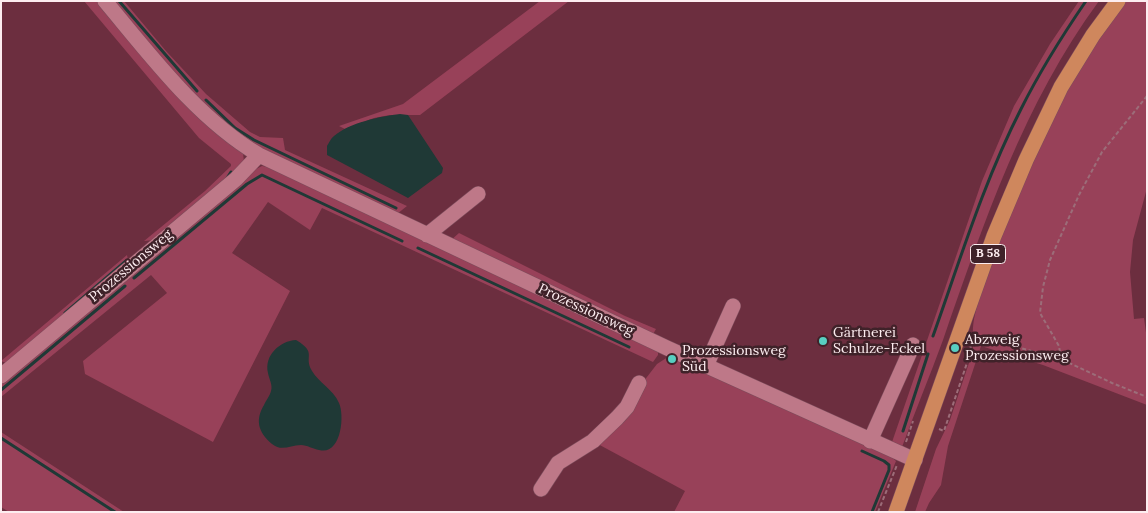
<!DOCTYPE html>
<meta charset="utf-8">
<style>
body{margin:0}
#map{position:relative;width:1148px;height:513px;overflow:hidden;background:#6c2e3f;font-family:Lora,serif}
canvas{display:block}
.frame{position:absolute;inset:0;border:2px solid #fdedf0;pointer-events:none}
</style>
<div id="map">
<canvas width="1148" height="513"></canvas>
<div class="frame"></div>
</div>
<script>
const g = document.querySelector('canvas').getContext('2d');
g.lineJoin = 'round';
function fill(path, color) { g.fillStyle = color; g.fill(path, 'evenodd'); }
function strokePath(path, color, width, dash) { g.strokeStyle = color; g.lineWidth = width; g.lineCap = dash ? 'butt' : 'round'; g.setLineDash(dash || []); g.stroke(path); }
function drawText(font, color, halo, rows, align = 'center') {
  g.font = font + ' Lora,serif'; g.lineWidth = 5; g.setLineDash([]); g.textBaseline = 'middle'; g.strokeStyle = halo; g.fillStyle = color; for (const [text, x, y, turn = 0] of rows) {
    g.save(); g.translate(x, y); g.rotate((+turn || 0) * Math.PI / 180); g.textAlign = isNaN(turn) ? turn : align; if (halo) g.strokeText(text, 0, 0); g.fillText(text, 0, 0); g.restore();
  }
}
fill(new Path2D(`
 M 84,1 L 100,1 L 243,153 L 244,162 L 233,176 L 154,240 L 144,241 L 205,191 L 231,166 L 231,164 L 199,138 Z
 M 110,1 L 124,1 L 166,51 L 206,94 L 250,132 L 260,137 L 283,138 L 285,150 L 407,206 L 397,214 L 250,145 L 199,103 Z
 M 540,1 L 569,1 L 420,115 L 390,115 L 374,118 L 345,129 L 339,126 L 403,104 Z
 M 1079,1 L 1099,1 C 1024,103 984,222 943,340 C 930,376 915,411 902,447 L 891,445 L 982,181 L 1014,106 L 1050,44 Z
 M 1125,1 L 1147,1 L 1147,188 L 1133,240 L 1130,272 L 1134,319 L 1144,318 L 1147,340 L 1147,405 L 1043,365 L 981,346 L 948,446 L 941,485 L 929,503 L 925,512 L 915,512 L 936,449 L 950,420 L 970,360 L 974,361 L 976,354 L 973,353 C 973,342 972,330 974,319 C 978,298 988,277 994,257 C 1024,166 1068,79 1125,1 Z
 M 262,166 L 273,168 L 658,348 L 658,355 L 653,362 L 322,208 L 310,230 L 268,202 L 232,253 L 290,291 L 213,442 L 85,374 L 83,361 L 167,293 L 151,275 L 1,397 L 1,380 L 250,172 Z
 M 459,233 L 625,316 L 656,329 L 652,336 L 450,241 Z
 M 127,255 L 128,260 L 6,363 L 1,361 Z
 M 671,355 L 888,454 L 896,461 L 875,512 L 674,512 L 685,491 L 596,443 L 657,364 Z
 M 1,432 L 124,512 L 9,512 L 1,507 Z`), '#984159');
fill(new Path2D(`
 M 400,114 L 408,115 L 443,168 L 442,173 L 408,198 L 327,155 L 327,146 C 329,143 331,138 334,136 C 349,123 381,116 400,114 Z
 M 296,340 C 318,353 303,356 312,371 C 319,383 333,389 339,403 C 345,416 341,456 319,450 C 313,449 307,445 301,445 C 290,445 282,452 272,444 C 258,432 255,420 264,405 C 266,400 270,396 271,391 C 273,385 269,379 268,373 C 264,355 280,341 296,340 Z`), '#1f3936');
strokePath(new Path2D(`
 M 119,1 L 197,91
 M 206,100 L 235,128 L 254,140 L 396,208
 M 227,178 L 231,172
 M 418,248 L 629,347
 M 134,278 L 247,184 L 262,175 L 402,241
 M 65,313 L 126,261
 M 933,336 C 960,260 984,181 1021,109 C 1040,71 1062,36 1086,1
 M 1,390 L 125,286
 M 903,431 L 928,354
 M 1,438 L 115,512
 M 862,451 L 884,461 L 889,465 L 889,470 L 872,512`), '#1f3936', 3);
const minor = new Path2D(`
 M 105,1 C 151,56 197,118 259,155 L 667,348 L 915,460
 M 427,235 L 478,194
 M 706,366 L 733,306
 M 1,376 L 236,179 L 259,155
 M 870,441 L 913,345
 M 541,489 L 558,463 L 593,441 L 617,418 L 627,407 L 639,383`);
const major = new Path2D(`
 M 896,512 L 994,236 L 1026,160 L 1061,87 L 1093,35 L 1118,1`);
strokePath(minor, '#7c4c5b', 16);
strokePath(major, '#7c4c5b', 16);
strokePath(new Path2D(`
 M 1147,96 L 1102,152 L 1079,195 L 1050,260 L 1043,287 L 1040,313 L 1059,346 L 1061,359 L 1112,383 L 1147,397
 M 972,335 L 1061,359
 M 939,429 L 944,431 L 970,354 L 971,342
 M 906,442 L 913,421
 M 878,512 L 897,465`), '#9c6d79', 2, [4, 2.5]);
strokePath(minor, '#be7888', 15);
strokePath(major, '#cf875d', 15);
for (const [x, y, r, color] of [
 [823,341,5,"#58cec1"],
 [955,348,5,"#58cec1"],
 [672,359,5,"#58cec1"]
]) { const dot = new Path2D(); dot.arc(x, y, r, 0, 2 * Math.PI); g.fillStyle = color; g.fill(dot); strokePath(dot, '#3f2229', 2); }
for (const [x, y, w] of [
 [988,254,35]
]) { const box = new Path2D(); box.roundRect(x - w / 2, y - 9.5, w, 19, 4); g.fillStyle = '#3f2229'; g.fill(box); strokePath(box, '#fdedf0', 1); }
drawText('bold 12px', '#fdedf0', null, [
 ["B 58",988,254]
]);
drawText('14px', '#fdedf0', '#3f2229', [
 ["Prozessionsweg",131,266,-40],
 ["Prozessionsweg",586,310,25]
]);
drawText('14px', '#fdedf0', '#3f2229', [
 ["Gärtnerei",833,333],
 ["Schulze-Eckel",833,349],
 ["Abzweig",965,340],
 ["Prozessionsweg",965,356],
 ["Prozessionsweg",682,351],
 ["Süd",682,367]
], 'left');
</script>
